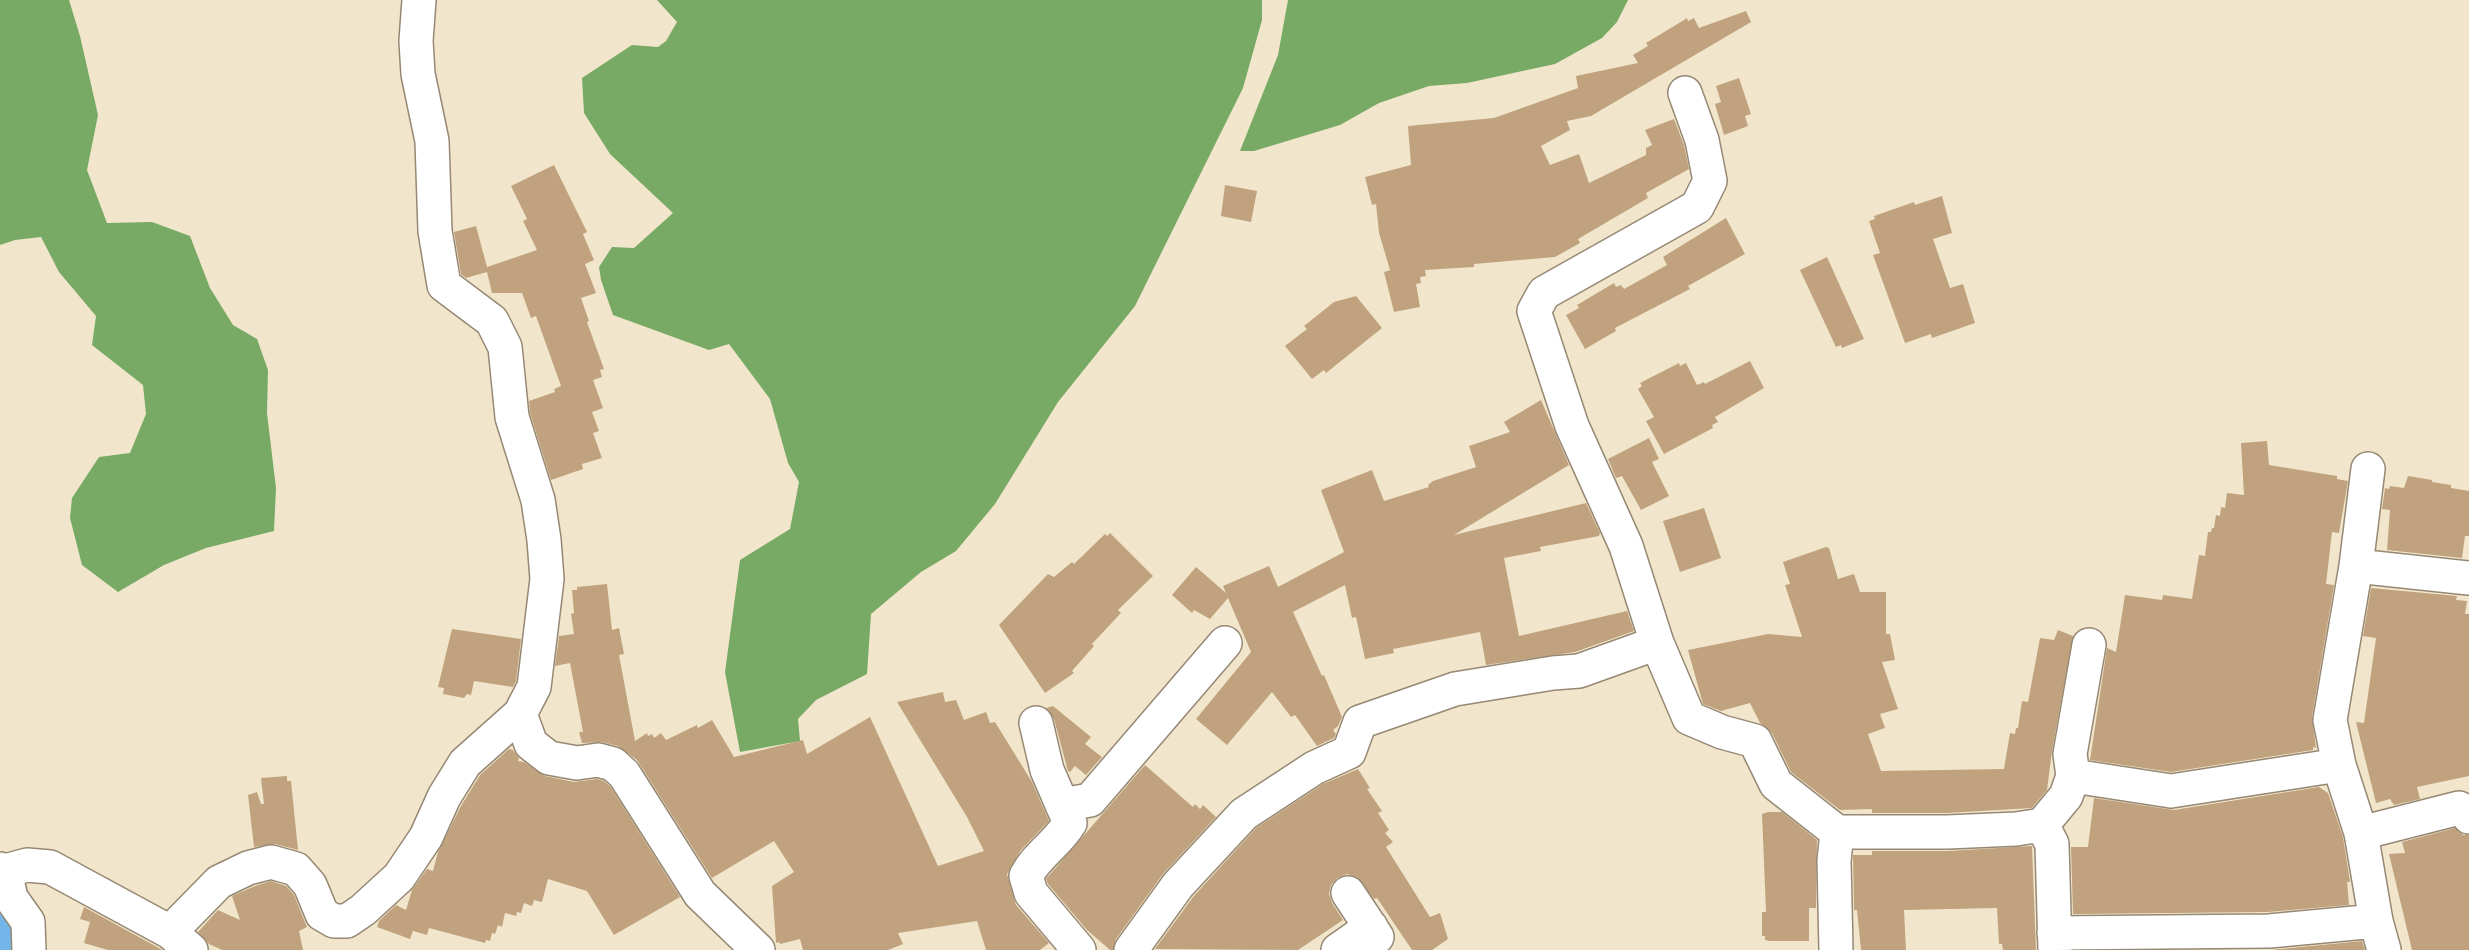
<!DOCTYPE html>
<style>
body{margin:0}
canvas{display:block;background:#f1e6cb}
</style>
<canvas width="2469" height="950"></canvas>
<script>
const g = document.querySelector('canvas').getContext('2d');
g.lineJoin = 'round';
function fill(path, color) { g.fillStyle = color; g.fill(path, 'evenodd'); }
function strokePath(path, color, width, dash) { g.strokeStyle = color; g.lineWidth = width; g.lineCap = dash ? 'butt' : 'round'; g.setLineDash(dash || []); g.stroke(path); }
fill(new Path2D(`
 M 0,0 L 69,0 L 80,36 L 98,115 L 87,170 L 107,223 L 152,222 L 190,236 L 210,288 L 233,325 L 257,339 L 268,370 L 267,413 L 276,488 L 274,531 L 206,548 L 164,565 L 118,592 L 82,565 L 70,518 L 72,498 L 99,457 L 130,453 L 146,414 L 143,385 L 92,345 L 96,316 L 59,272 L 41,237 L 15,240 L 0,245 Z
 M 657,0 L 1262,0 L 1262,20 L 1243,88 L 1135,306 L 1058,402 L 995,504 L 956,551 L 921,572 L 871,614 L 867,674 L 816,700 L 798,719 L 800,741 L 740,752 L 725,672 L 740,560 L 790,529 L 799,482 L 788,463 L 770,399 L 729,344 L 709,350 L 613,315 L 601,280 L 599,267 L 612,247 L 634,248 L 673,213 L 610,154 L 584,113 L 582,78 L 632,45 L 658,47 L 666,41 L 677,22 Z
 M 1288,0 L 1628,0 L 1617,22 L 1602,38 L 1555,64 L 1467,83 L 1429,86 L 1379,103 L 1340,125 L 1254,151 L 1240,151 L 1278,55 Z`), '#78aa65');
strokePath(new Path2D(`
 M 0,911 C 10,921 11,936 11,950`), '#75b6ea', 54);
fill(new Path2D(`
 M 1746,11 L 1751,22 L 1591,116 L 1567,121 L 1570,130 L 1541,146 L 1550,165 L 1579,154 L 1589,183 L 1646,155 L 1646,148 L 1652,145 L 1645,130 L 1674,119 L 1684,145 L 1689,169 L 1646,193 L 1648,198 L 1578,239 L 1580,243 L 1555,257 L 1474,264 L 1474,267 L 1425,270 L 1426,276 L 1420,277 L 1421,283 L 1416,284 L 1420,307 L 1394,312 L 1384,272 L 1390,270 L 1379,233 L 1376,204 L 1372,205 L 1365,177 L 1411,165 L 1408,126 L 1494,118 L 1578,88 L 1576,76 L 1638,63 L 1633,55 L 1648,46 L 1646,43 L 1684,20 L 1687,18 L 1688,21 L 1694,18 L 1699,28 Z
 M 1739,78 L 1751,114 L 1745,116 L 1748,126 L 1724,135 L 1715,104 L 1721,102 L 1716,86 Z
 M 554,165 L 587,232 L 583,234 L 594,260 L 585,264 L 596,293 L 581,298 L 589,321 L 587,322 L 604,369 L 600,370 L 602,377 L 593,380 L 603,408 L 592,412 L 599,431 L 593,433 L 602,458 L 582,464 L 583,469 L 551,480 L 530,413 L 529,401 L 555,392 L 554,389 L 561,386 L 536,316 L 531,318 L 522,293 L 492,293 L 487,272 L 466,278 L 461,274 L 454,232 L 476,226 L 487,267 L 537,250 L 523,221 L 527,219 L 511,186 Z
 M 1225,185 L 1257,191 L 1251,222 L 1221,216 Z
 M 1942,196 L 1952,233 L 1933,239 L 1950,288 L 1963,284 L 1975,323 L 1932,338 L 1931,334 L 1905,343 L 1873,255 L 1880,253 L 1869,221 L 1875,219 L 1874,216 L 1914,202 L 1915,205 Z
 M 1726,218 L 1745,254 L 1688,286 L 1690,289 L 1615,328 L 1616,331 L 1585,349 L 1566,315 L 1579,308 L 1577,305 L 1614,283 L 1616,287 L 1621,285 L 1624,289 L 1667,265 L 1663,257 Z
 M 1827,257 L 1864,339 L 1842,348 L 1841,345 L 1836,347 L 1800,270 Z
 M 1356,296 L 1382,328 L 1326,373 L 1324,370 L 1312,379 L 1285,346 L 1307,329 L 1304,326 L 1334,302 Z
 M 1750,361 L 1764,388 L 1715,417 L 1718,422 L 1712,425 L 1713,428 L 1664,454 L 1646,421 L 1654,417 L 1638,389 L 1642,386 L 1640,383 L 1679,363 L 1680,366 L 1686,363 L 1697,385 L 1704,382 L 1705,384 Z
 M 1541,400 L 1569,465 L 1454,535 L 1586,503 L 1600,533 L 1599,536 L 1540,547 L 1541,551 L 1504,558 L 1519,636 L 1627,611 L 1634,631 L 1575,652 L 1486,665 L 1480,632 L 1393,649 L 1394,653 L 1365,659 L 1356,617 L 1352,618 L 1345,585 L 1293,612 L 1322,676 L 1324,675 L 1342,717 L 1338,726 L 1333,730 L 1336,734 L 1334,738 L 1317,746 L 1295,715 L 1291,717 L 1272,692 L 1227,745 L 1196,719 L 1251,652 L 1228,598 L 1210,619 L 1194,610 L 1192,613 L 1172,595 L 1196,567 L 1226,593 L 1223,586 L 1269,566 L 1278,587 L 1344,552 L 1321,490 L 1372,470 L 1384,501 L 1429,487 L 1428,485 L 1433,481 L 1476,467 L 1469,446 L 1510,432 L 1504,422 Z
 M 1649,438 L 1659,459 L 1652,462 L 1669,496 L 1641,510 L 1622,476 L 1616,478 L 1608,459 Z
 M 2267,441 L 2269,465 L 2337,476 L 2337,479 L 2348,481 L 2339,533 L 2332,532 L 2326,584 L 2334,585 L 2312,717 L 2316,748 L 2313,747 L 2313,750 L 2171,772 L 2090,760 L 2107,648 L 2116,652 L 2125,595 L 2162,600 L 2163,595 L 2192,599 L 2199,555 L 2205,556 L 2208,532 L 2211,532 L 2212,528 L 2214,528 L 2216,515 L 2220,516 L 2221,507 L 2225,508 L 2227,493 L 2244,495 L 2241,443 Z
 M 2408,476 L 2432,480 L 2432,482 L 2451,485 L 2451,488 L 2469,491 L 2469,536 L 2465,536 L 2462,558 L 2387,550 L 2390,510 L 2382,509 L 2385,488 L 2389,489 L 2390,486 L 2404,488 Z
 M 1704,508 L 1721,558 L 1680,572 L 1663,521 Z
 M 1110,533 L 1153,576 L 1118,610 L 1121,613 L 1092,644 L 1094,646 L 1072,671 L 1074,673 L 1045,693 L 999,625 L 1048,574 L 1054,577 L 1072,562 L 1074,564 L 1105,534 L 1107,536 Z
 M 1826,547 L 1829,548 L 1838,579 L 1854,574 L 1860,592 L 1886,592 L 1886,634 L 1890,634 L 1895,660 L 1882,662 L 1898,709 L 1880,714 L 1885,728 L 1868,734 L 1881,771 L 2004,769 L 2010,733 L 2015,734 L 2016,728 L 2018,728 L 2022,701 L 2028,702 L 2040,638 L 2054,640 L 2058,630 L 2073,636 L 2052,751 L 2047,790 L 2032,808 L 1947,813 L 1872,813 L 1872,809 L 1840,810 L 1791,772 L 1772,733 L 1760,723 L 1750,703 L 1721,711 L 1703,704 L 1688,650 L 1768,634 L 1802,637 L 1785,585 L 1790,584 L 1783,562 Z
 M 607,584 L 612,630 L 619,628 L 624,654 L 619,655 L 635,741 L 647,733 L 648,736 L 652,734 L 654,738 L 661,733 L 666,740 L 697,725 L 698,728 L 712,720 L 734,757 L 803,740 L 807,754 L 870,717 L 938,866 L 984,851 L 967,817 L 897,702 L 943,692 L 945,702 L 956,700 L 964,720 L 986,712 L 990,723 L 995,722 L 1032,782 L 1049,821 L 1021,850 L 1007,874 L 1016,905 L 1049,943 L 1040,950 L 986,950 L 977,921 L 898,933 L 903,944 L 888,950 L 803,950 L 800,939 L 780,944 L 779,942 L 776,943 L 772,886 L 794,872 L 774,841 L 712,878 L 637,760 L 618,746 L 602,742 L 582,743 L 579,732 L 583,732 L 570,663 L 555,666 L 559,636 L 574,634 L 571,614 L 574,613 L 572,590 L 577,590 L 577,587 Z
 M 2371,588 L 2457,596 L 2456,600 L 2467,601 L 2465,614 L 2469,614 L 2469,776 L 2417,787 L 2420,799 L 2394,805 L 2390,799 L 2376,803 L 2356,722 L 2364,723 L 2376,638 L 2363,636 Z
 M 452,629 L 521,639 L 516,681 L 513,687 L 474,681 L 471,695 L 467,694 L 464,698 L 443,694 L 444,688 L 438,687 Z
 M 1053,706 L 1091,737 L 1085,744 L 1102,757 L 1086,775 L 1075,766 L 1070,772 L 1068,771 L 1054,719 L 1046,708 Z
 M 509,749 L 513,750 L 519,758 L 518,761 L 524,762 L 545,776 L 574,782 L 597,779 L 604,781 L 610,786 L 680,897 L 614,935 L 587,891 L 548,879 L 542,902 L 534,900 L 532,906 L 524,903 L 521,913 L 517,912 L 516,916 L 505,913 L 502,927 L 498,925 L 495,934 L 492,933 L 490,941 L 486,940 L 485,943 L 429,928 L 427,935 L 413,931 L 410,939 L 377,927 L 379,921 L 396,905 L 406,910 L 412,890 L 427,869 L 433,871 L 438,852 L 461,806 L 480,775 Z
 M 1145,765 L 1193,807 L 1195,804 L 1200,809 L 1203,805 L 1216,817 L 1163,874 L 1116,939 L 1113,950 L 1110,950 L 1087,930 L 1048,884 L 1046,879 Z
 M 1358,769 L 1370,788 L 1367,789 L 1382,811 L 1378,813 L 1389,830 L 1385,833 L 1393,842 L 1386,847 L 1430,917 L 1440,913 L 1448,939 L 1432,950 L 1412,950 L 1377,898 L 1374,899 L 1357,877 L 1347,874 L 1337,878 L 1331,885 L 1329,894 L 1332,903 L 1343,920 L 1298,950 L 1155,949 L 1193,897 L 1256,828 L 1323,784 Z
 M 287,776 L 287,781 L 291,781 L 298,850 L 275,844 L 254,847 L 248,795 L 257,792 L 261,804 L 264,804 L 261,778 Z
 M 2319,787 L 2328,793 L 2343,837 L 2350,882 L 2347,882 L 2349,905 L 2268,912 L 2073,914 L 2071,847 L 2088,847 L 2094,798 L 2174,810 Z
 M 1768,812 L 1782,812 L 1817,840 L 1816,908 L 1809,908 L 1809,941 L 1770,941 L 1765,940 L 1765,936 L 1762,936 L 1762,912 L 1766,912 L 1762,814 Z
 M 2455,828 L 2463,835 L 2469,835 L 2469,950 L 2412,950 L 2389,854 L 2405,853 L 2402,842 Z
 M 2032,846 L 2036,950 L 2003,950 L 2002,944 L 1999,944 L 1997,908 L 1904,910 L 1906,950 L 1861,950 L 1857,910 L 1854,910 L 1853,855 L 1872,855 L 1872,851 L 1948,851 Z
 M 271,881 L 286,886 L 294,895 L 307,927 L 299,931 L 303,950 L 222,950 L 209,944 L 198,932 L 218,910 L 240,920 L 232,896 L 255,886 Z
 M 84,907 L 159,948 L 162,950 L 108,950 L 84,943 L 90,922 L 80,919 Z
 M 2362,941 L 2365,950 L 2242,950 L 2271,950 Z`), '#c0a37e');
const minor = new Path2D(`
 M 2368,469 L 2356,566 L 2330,720 L 2339,765 L 2361,833 L 2376,921 L 2384,950
 M 2356,566 L 2469,578
 M 1657,643 L 1626,546 L 1572,426 L 1534,311 L 1544,293 L 1697,207 L 1710,181 L 1702,140 L 1685,93
 M 520,714 L 531,744 L 549,758 L 577,763 L 598,760 L 613,764 L 624,774 L 700,894 L 758,950
 M 1036,723 L 1047,770 L 1070,823 C 1057,844 1037,855 1026,876 L 1031,893 L 1079,950
 M 2073,776 L 2070,754 L 2089,645
 M 1062,805 L 1090,800 L 1225,643
 M 2042,825 L 2052,844 L 2055,950
 M 2361,833 L 2459,808 L 2468,813 L 2469,817
 M 0,869 L 5,871 L 27,865 L 50,867 L 170,932 L 191,950
 M 5,871 L 11,898 L 28,922 L 29,950
 M 1348,893 L 1377,937
 M 170,932 L 219,882 L 248,868 L 271,862 L 296,869 L 310,885 L 322,914 L 334,921 L 347,921 L 363,910 L 399,877 L 426,837 L 444,797 L 465,763 L 520,714 L 534,687 L 547,579 L 544,540 L 538,500 L 512,417 L 505,347 L 492,321 L 444,285 L 435,231 L 432,141 L 418,74 L 416,41 L 419,0
 M 2054,933 L 2269,931 L 2376,921
 M 1131,950 L 1178,885 L 1244,814 L 1314,768 L 1349,752 L 1360,722 L 1455,689 L 1553,673 L 1579,671 L 1657,643 L 1689,718 L 1722,732 L 1755,741 L 1776,784 L 1837,832 L 1947,832 L 2016,829 L 2042,825 L 2066,796 L 2073,776 L 2171,791 L 2339,765
 M 1338,950 L 1371,927
 M 1836,950 L 1834,861 L 1837,832`);
strokePath(minor, '#968874', 36);
strokePath(minor, '#fff', 33);
</script>
